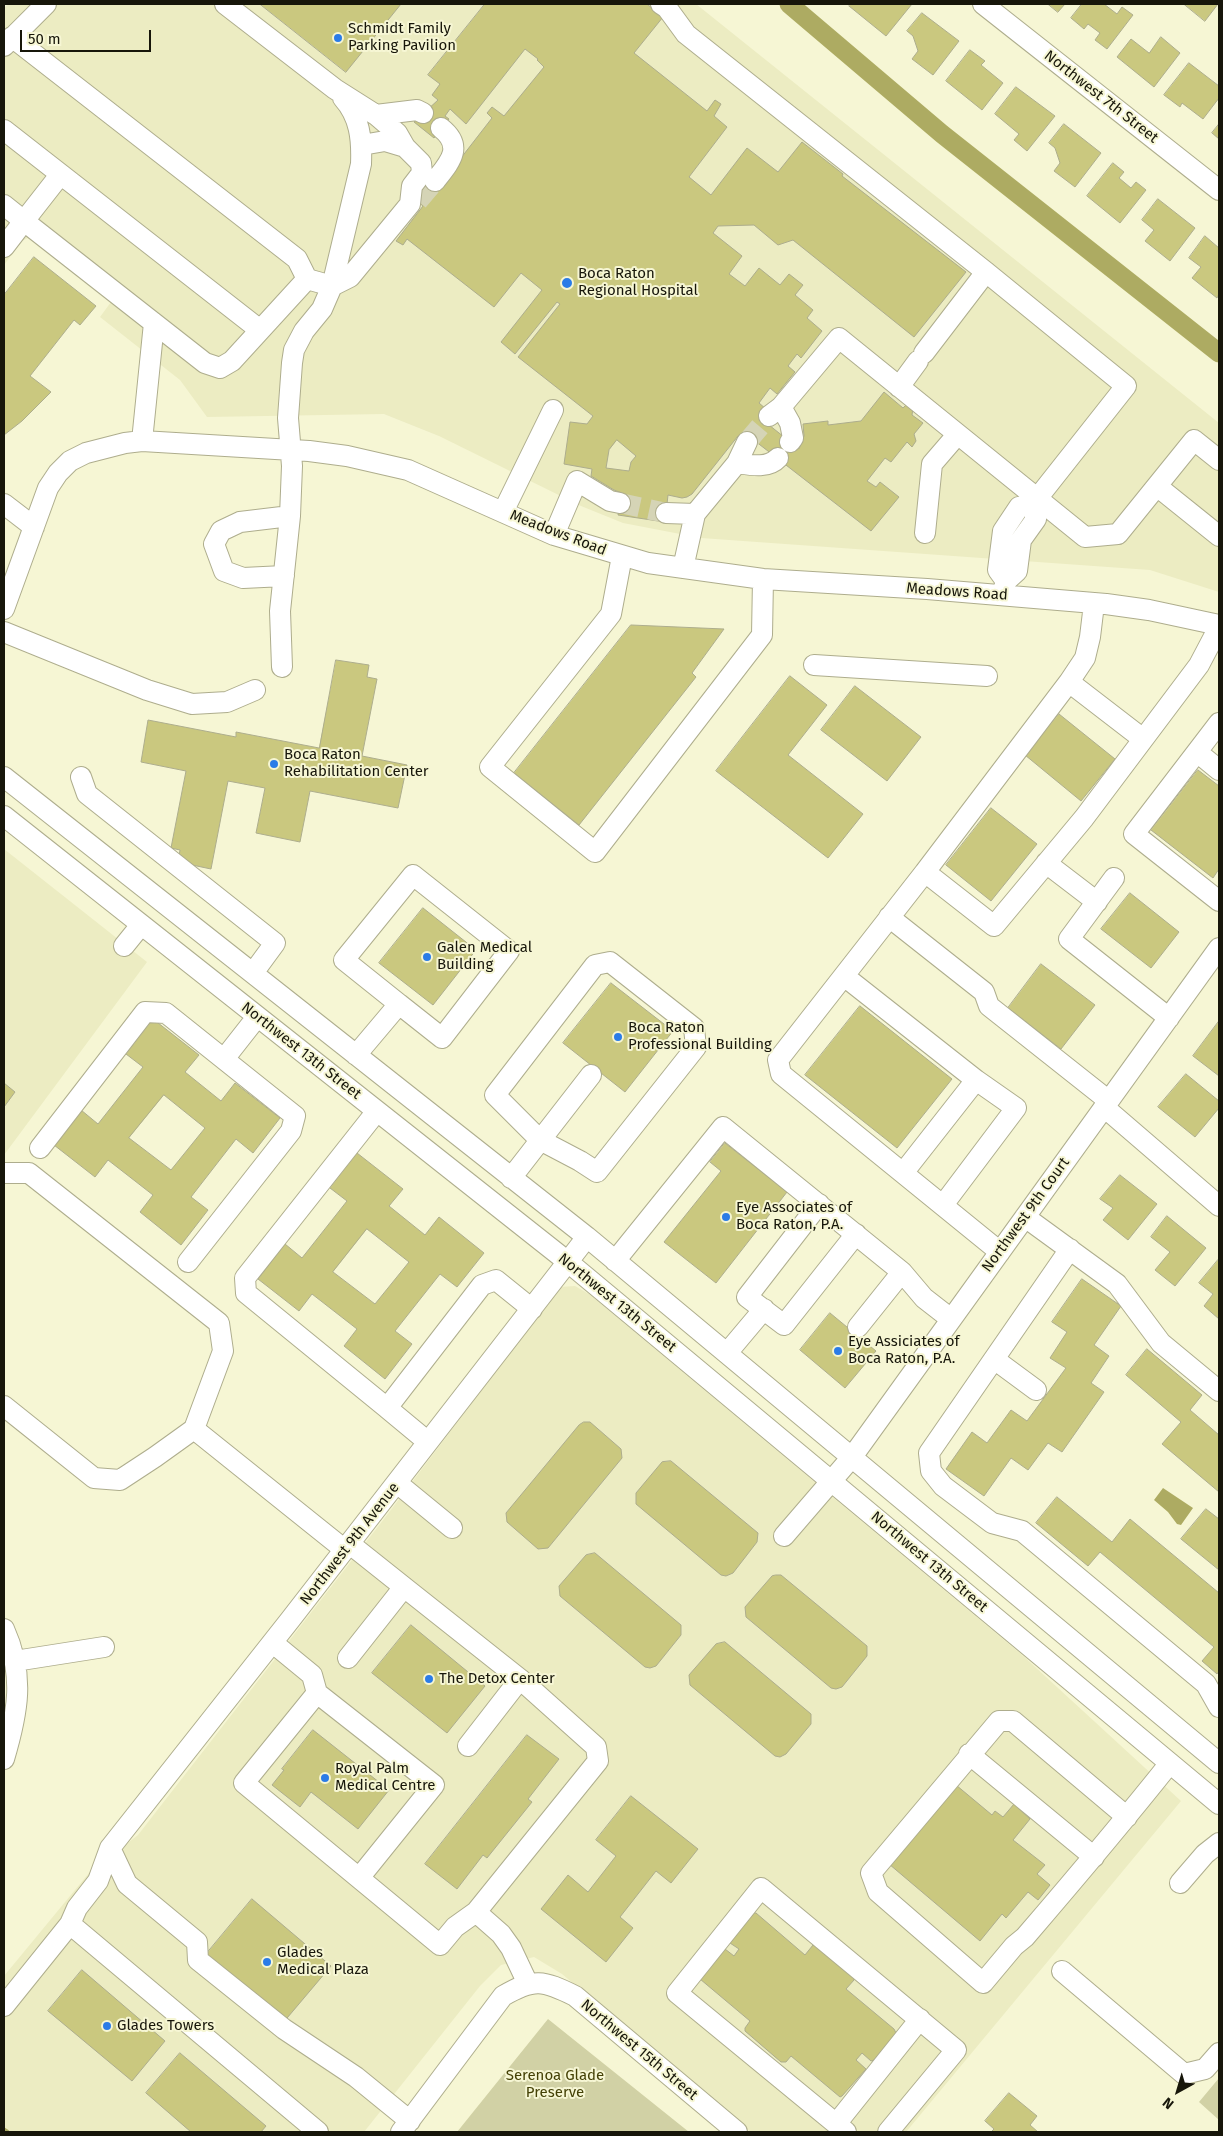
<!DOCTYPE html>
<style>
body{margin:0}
#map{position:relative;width:1223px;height:2136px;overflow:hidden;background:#f6f6d4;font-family:"Fira Sans",sans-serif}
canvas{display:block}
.frame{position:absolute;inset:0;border:5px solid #17160a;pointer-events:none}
.north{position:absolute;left:1153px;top:2066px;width:50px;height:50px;-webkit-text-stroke:4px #f6f6d4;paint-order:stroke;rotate:219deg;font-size:14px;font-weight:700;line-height:20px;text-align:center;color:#17160a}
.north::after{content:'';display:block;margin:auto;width:18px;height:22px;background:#17160a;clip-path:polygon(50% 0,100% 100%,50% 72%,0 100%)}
.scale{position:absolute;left:20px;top:30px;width:131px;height:22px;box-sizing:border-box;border:2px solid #17160a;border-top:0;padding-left:6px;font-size:15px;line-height:18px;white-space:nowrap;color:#17160a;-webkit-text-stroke:4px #f6f6d4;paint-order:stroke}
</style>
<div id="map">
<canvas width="1223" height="2136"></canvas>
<div class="frame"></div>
<div class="north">N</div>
<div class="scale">50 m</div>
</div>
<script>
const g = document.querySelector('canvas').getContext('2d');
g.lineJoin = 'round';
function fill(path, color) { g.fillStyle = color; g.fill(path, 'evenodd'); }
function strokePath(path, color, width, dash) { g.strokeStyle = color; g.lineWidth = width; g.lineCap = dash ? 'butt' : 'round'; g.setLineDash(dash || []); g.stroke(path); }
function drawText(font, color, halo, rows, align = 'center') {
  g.font = font + ' "Fira Sans",sans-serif'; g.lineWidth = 4; g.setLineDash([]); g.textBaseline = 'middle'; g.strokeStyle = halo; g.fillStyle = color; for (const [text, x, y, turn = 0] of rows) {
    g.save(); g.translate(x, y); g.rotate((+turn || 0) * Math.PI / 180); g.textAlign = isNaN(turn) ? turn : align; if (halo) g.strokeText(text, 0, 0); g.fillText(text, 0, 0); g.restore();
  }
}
fill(new Path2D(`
 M 9,4 L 696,4 L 1219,423 L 1219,592 L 1150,570 L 701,538 L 623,523 L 581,506 L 439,436 L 384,414 L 207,417 L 180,380 L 100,317 L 111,302 L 33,240 L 28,238 L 22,241 L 4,265 L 4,8 Z
 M 4,849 L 147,962 L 4,1155 Z
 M 575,1286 L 589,1294 L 1021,1654 L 1181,1801 L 906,2132 L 751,2132 L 562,1974 L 534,1957 L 501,1965 L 480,1986 L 364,2132 L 7,2132 L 4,2130 L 4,1976 L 89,1873 L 138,1835 L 387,1515 L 560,1287 Z`), '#ececc2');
fill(new Path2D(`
 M 548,2019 L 689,2132 L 457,2132 Z
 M 1219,2078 L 1219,2120 L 1199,2102 Z`), '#d1d1a5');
fill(new Path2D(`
 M 1163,1488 L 1193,1508 L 1181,1525 L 1177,1524 L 1168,1512 L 1154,1500 Z`), '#adab62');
strokePath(new Path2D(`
 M 4,2130 L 7,2132`), '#adab62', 5);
strokePath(new Path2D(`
 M 789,4 L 942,134 L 1219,353`), '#adab62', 19);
const building = new Path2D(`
 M 260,4 L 401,4 L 346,72 Z
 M 485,4 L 647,4 L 663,17 L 634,53 L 707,111 L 715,100 L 721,104 L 714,116 L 727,127 L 689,177 L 711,195 L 747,148 L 778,172 L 802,142 L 843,174 L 842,176 L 966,272 L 914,337 L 793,240 L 778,245 L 754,225 L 718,226 L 713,233 L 742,256 L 729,274 L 745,286 L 759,268 L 780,285 L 789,274 L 803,285 L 795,295 L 813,310 L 807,318 L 822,331 L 801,358 L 797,354 L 788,366 L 795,372 L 777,394 L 770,388 L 759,403 L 766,409 L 769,425 L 799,449 L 804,436 L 803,424 L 828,421 L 828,425 L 861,421 L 884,392 L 903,408 L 907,404 L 913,408 L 912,415 L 923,423 L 914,434 L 916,441 L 912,447 L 907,442 L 891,462 L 885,458 L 867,481 L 876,487 L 880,482 L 899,497 L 871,531 L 755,441 L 751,445 L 738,436 L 692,494 L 687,497 L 682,498 L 668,495 L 665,522 L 618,515 L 622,493 L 614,490 L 591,476 L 592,469 L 564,464 L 570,422 L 587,424 L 593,416 L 518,357 L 560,304 L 557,302 L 515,354 L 501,342 L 542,290 L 521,273 L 494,307 L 407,239 L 403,245 L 396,241 L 423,206 L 411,196 L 428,176 L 440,185 L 492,118 L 487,113 L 492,107 L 504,116 L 544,67 L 537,60 L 538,59 L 525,49 L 466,124 L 450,109 L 445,116 L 449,119 L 434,138 L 414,122 L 438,100 L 432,95 L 440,84 L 428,75 ZM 617,440 L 636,456 L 631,462 L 629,471 L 606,468 L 609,450 Z
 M 851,4 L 912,4 L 886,36 L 849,6 Z
 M 1048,4 L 1065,4 L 1058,12 Z
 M 1082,4 L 1104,4 L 1117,14 L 1122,7 L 1133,15 L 1107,49 L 1095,40 L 1100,33 L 1088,24 L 1084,29 L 1071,18 Z
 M 1184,4 L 1218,4 L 1205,21 Z
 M 922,13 L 959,41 L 933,75 L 912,59 L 918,51 L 913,36 L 907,31 Z
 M 1161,37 L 1180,53 L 1154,87 L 1117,57 L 1131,39 L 1149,53 Z
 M 970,50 L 985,61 L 981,65 L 1003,83 L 982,110 L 946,81 Z
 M 1189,63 L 1219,86 L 1219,98 L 1203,119 L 1182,103 L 1180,107 L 1164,95 Z
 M 1016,87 L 1055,116 L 1027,151 L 1014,140 L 1019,134 L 995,114 Z
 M 1064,124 L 1101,153 L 1075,187 L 1054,171 L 1060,163 L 1055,148 L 1049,143 Z
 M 1219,124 L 1219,139 L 1212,133 Z
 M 1113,163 L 1124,172 L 1119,178 L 1131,188 L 1136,182 L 1146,190 L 1120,223 L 1087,196 Z
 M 1158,199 L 1195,228 L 1170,261 L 1145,241 L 1154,230 L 1142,220 Z
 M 1205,236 L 1219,248 L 1219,294 L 1217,298 L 1192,278 L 1201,267 L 1189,258 Z
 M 34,257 L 96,306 L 80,325 L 74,320 L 30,376 L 51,392 L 22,421 L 4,435 L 4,295 Z
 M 631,625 L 724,629 L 692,673 L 696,677 L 579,825 L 514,773 Z
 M 336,660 L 369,665 L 367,677 L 377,679 L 362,756 L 407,765 L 398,808 L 310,791 L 300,842 L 256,833 L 265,788 L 228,781 L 211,869 L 178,862 L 180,850 L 171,848 L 186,771 L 141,762 L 148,720 L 236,737 L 236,732 L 319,748 Z
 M 790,676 L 827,705 L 788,755 L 863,814 L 828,858 L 716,771 Z
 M 855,686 L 921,737 L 887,781 L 821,730 Z
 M 1059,714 L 1115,759 L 1081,801 L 1025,755 Z
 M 1198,770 L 1219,786 L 1219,869 L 1213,878 L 1151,830 Z
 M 991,808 L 1037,844 L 991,901 L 946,865 Z
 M 1130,893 L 1179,932 L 1151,968 L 1101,929 Z
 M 423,908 L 476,950 L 433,1005 L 379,963 Z
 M 1041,964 L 1095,1005 L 1061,1049 L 1008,1008 Z
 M 611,983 L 673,1031 L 625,1092 L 563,1043 Z
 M 860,1006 L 952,1079 L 897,1148 L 805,1075 Z
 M 153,1019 L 199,1055 L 185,1072 L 221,1101 L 235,1083 L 280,1118 L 253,1153 L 236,1139 L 191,1197 L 208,1210 L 181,1245 L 140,1212 L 153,1195 L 108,1160 L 95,1177 L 54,1145 L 81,1110 L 98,1124 L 143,1067 L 126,1054 ZM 164,1095 L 205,1128 L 171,1170 L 129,1138 Z
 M 1219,1021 L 1219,1076 L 1193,1056 Z
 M 1186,1074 L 1219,1101 L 1219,1108 L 1195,1137 L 1158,1107 Z
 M 4,1083 L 15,1092 L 4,1107 Z
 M 725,1143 L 787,1192 L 716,1283 L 664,1242 L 721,1171 L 710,1162 Z
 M 357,1153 L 403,1189 L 389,1206 L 425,1235 L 439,1217 L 484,1253 L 457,1287 L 440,1274 L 395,1331 L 412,1344 L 385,1379 L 344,1346 L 357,1329 L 312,1294 L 299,1311 L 258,1279 L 285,1244 L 302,1258 L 347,1201 L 330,1188 ZM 367,1229 L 409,1262 L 375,1304 L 333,1272 Z
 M 1120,1175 L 1157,1204 L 1128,1240 L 1103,1220 L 1113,1208 L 1100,1199 Z
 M 1167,1216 L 1206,1248 L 1175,1286 L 1155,1270 L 1170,1252 L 1151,1237 Z
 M 1218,1260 L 1219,1261 L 1219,1319 L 1204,1306 L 1213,1294 L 1199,1283 Z
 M 1082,1279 L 1121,1306 L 1094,1345 L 1109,1356 L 1091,1383 L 1104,1392 L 1062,1452 L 1048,1443 L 1028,1470 L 1011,1458 L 984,1496 L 946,1469 L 972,1432 L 987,1443 L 1011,1410 L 1027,1421 L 1066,1368 L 1050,1358 L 1067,1332 L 1052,1322 Z
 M 830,1313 L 876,1351 L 845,1388 L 800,1350 Z
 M 1147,1349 L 1202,1395 L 1190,1410 L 1219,1435 L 1219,1492 L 1162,1444 L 1181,1422 L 1126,1375 Z
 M 584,1422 L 590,1422 L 621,1449 L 622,1458 L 548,1548 L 538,1549 L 507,1522 L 506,1513 L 579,1425 Z
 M 671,1461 L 758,1533 L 757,1542 L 733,1573 L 726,1576 L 721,1575 L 636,1504 L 636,1493 L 662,1462 Z
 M 1057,1497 L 1112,1542 L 1130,1519 L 1219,1593 L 1219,1671 L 1217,1674 L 1202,1661 L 1214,1647 L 1100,1552 L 1088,1566 L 1036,1523 Z
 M 1206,1509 L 1219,1519 L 1219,1570 L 1181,1539 Z
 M 595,1553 L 681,1625 L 681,1635 L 656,1666 L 650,1668 L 645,1667 L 560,1596 L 559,1586 L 586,1555 Z
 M 776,1575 L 781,1575 L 867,1646 L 867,1656 L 842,1687 L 836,1689 L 831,1688 L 746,1617 L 745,1607 L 772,1576 Z
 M 411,1625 L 485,1686 L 447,1733 L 372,1673 Z
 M 725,1642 L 811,1714 L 811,1724 L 786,1754 L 780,1757 L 775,1756 L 690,1685 L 689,1675 L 716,1644 Z
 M 313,1730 L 389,1790 L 358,1829 L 311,1792 L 300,1807 L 272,1785 L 284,1770 L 282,1769 Z
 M 527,1735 L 559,1759 L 528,1799 L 532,1802 L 487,1858 L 483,1855 L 457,1889 L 425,1864 Z
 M 956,1785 L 992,1815 L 995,1811 L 1003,1817 L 1014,1804 L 1030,1819 L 1013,1840 L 1045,1865 L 1037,1874 L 1050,1885 L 1038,1900 L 1028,1892 L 1006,1918 L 1002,1914 L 980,1941 L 889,1864 Z
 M 631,1796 L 698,1849 L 671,1883 L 656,1871 L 620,1917 L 633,1928 L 606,1962 L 541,1909 L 568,1875 L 588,1892 L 616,1856 L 596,1840 Z
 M 252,1899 L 331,1966 L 282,2024 L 203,1958 Z
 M 752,1913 L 756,1913 L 805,1955 L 813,1945 L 816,1945 L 853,1976 L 854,1980 L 846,1989 L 894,2029 L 896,2033 L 874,2060 L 871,2061 L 862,2053 L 856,2060 L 866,2069 L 842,2096 L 840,2097 L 791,2056 L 786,2062 L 781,2062 L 745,2031 L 745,2028 L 750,2021 L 700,1979 L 722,1950 L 725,1949 L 734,1956 L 739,1949 L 730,1943 L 730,1940 Z
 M 82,1970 L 165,2041 L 132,2081 L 48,2011 Z
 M 180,2053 L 266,2126 L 261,2132 L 191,2132 L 146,2093 Z
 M 1009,2093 L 1037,2116 L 1030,2125 L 1038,2132 L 991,2132 L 994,2129 L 985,2121 Z`);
fill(building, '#cac87f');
strokePath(building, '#adad8d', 1);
strokePath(new Path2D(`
 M 418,201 L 435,181
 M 747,442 L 769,416
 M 620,503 L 666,513`), '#d5d4b6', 20, [20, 10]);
const minor = new Path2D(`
 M 225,4 L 335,89 L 376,115 L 397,133 L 405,147 L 421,163 L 422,173 L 412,186 L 410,204 L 350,277 L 332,286
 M 661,4 L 667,8 L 686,34 L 986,272 L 1126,386 L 1032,505
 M 983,4 L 1219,190
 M 12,37 L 297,259 L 307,279
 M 4,46 L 46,4
 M 376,115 L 417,110 L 423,113
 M 4,130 L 260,330
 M 362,145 L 385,141 L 405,147
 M 60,175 L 24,221 L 205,363 L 220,368 L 232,361 L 307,279 L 332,286 L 322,309 L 304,331 L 294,350 L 292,363 L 288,418 L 292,466 L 290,516 L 280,611 L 282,667
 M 435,181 C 449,163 465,147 441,128
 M 4,205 L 24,221 L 4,247
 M 332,286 L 361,164 C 362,139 360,117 343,98
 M 924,353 L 986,272
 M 899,387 L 918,361
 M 781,407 L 790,423 L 793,438 L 790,442
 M 769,416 L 781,407 L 839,338 L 1085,537 L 1118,534 L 1194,440 L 1219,460
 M 142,441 L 154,323
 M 737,463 C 750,465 768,469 778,458
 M 1158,487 L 1219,536
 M 4,504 L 34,527
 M 503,512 L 553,410
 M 666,513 L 695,514
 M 925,533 L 932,464 L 957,435
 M 554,535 L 577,481 L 610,501 L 620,503
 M 622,556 L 611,614 L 490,767 L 595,852 L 762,635 L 763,579
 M 683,568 L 695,514 L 737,463 L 747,442
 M 284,576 L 243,578 L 224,571 L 214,544 L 221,531 L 240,522 L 290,516
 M 1002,595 L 1006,581 L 1017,571 L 1021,540 L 1036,519 L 1032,505 L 1019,507 L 1003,531 L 998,570 L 1006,581
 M 4,609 L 48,488 L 58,473 L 70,461 L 86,453 L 125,443 L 142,441 L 309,451 L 347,456 L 408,470 L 554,535 L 648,563 L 763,579 L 927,589 L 1106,604 L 1149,610 L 1219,625
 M 4,632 L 147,690 L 192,704 L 227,702 L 255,690
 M 814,665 L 987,676
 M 1069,682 L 1085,658 L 1090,637 L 1094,604
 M 1219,723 L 1134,834 L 1219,901
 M 1197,752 L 1219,770
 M 4,777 L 587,1237 L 1219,1763
 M 81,777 L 87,794 L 275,943 L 253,973
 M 4,816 L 568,1262 L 1219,1804
 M 1046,863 L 1097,902
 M 925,872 L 1069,682 L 1143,739
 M 1114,878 L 1069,939 L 1169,1018
 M 889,917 L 984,992 L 989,1006 L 1109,1101
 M 124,946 L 141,925
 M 610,962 L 694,1028 L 696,1047 L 597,1172 L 580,1161 L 540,1140 L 495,1095 L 595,965 Z
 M 844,976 L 976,1080
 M 356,1055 L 399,1004 L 344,960 L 413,875 L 509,951 L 442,1038 L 399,1004
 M 224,1059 L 257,1017
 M 1104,1107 L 1219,1206
 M 377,1111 L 245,1278 L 246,1293 L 387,1408
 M 40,1148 L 145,1012 L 166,1013 L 295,1116 L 291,1131 L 188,1262
 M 4,1173 L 29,1173 L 219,1323 L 223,1351 L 194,1429 L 155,1457 L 120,1480 L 94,1478 L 4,1406
 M 903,1173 L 976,1080 L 1016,1108 L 943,1205
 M 511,1178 L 591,1075
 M 819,1204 L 747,1297 L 784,1325 L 856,1234
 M 1025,1217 L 1117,1284 L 1161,1343 L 1219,1391
 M 1070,1249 L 929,1453 L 931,1471 L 943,1486 L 992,1523 L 1022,1531 L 1206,1684 L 1219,1707
 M 1000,1252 L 781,1074 L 778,1060 L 925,872 L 994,926 L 1084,818 L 1199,665 L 1219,627
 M 615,1261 L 723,1127 L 902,1272 L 924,1298 L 951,1319
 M 858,1327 L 902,1272
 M 727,1353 L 764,1309
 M 994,1359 L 1036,1390
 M 194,1429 L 345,1550
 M 428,1442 L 387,1408 L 482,1285 L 496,1280 L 532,1309
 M 397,1483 L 452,1528
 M 784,1536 L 852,1457 L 1219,948
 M 350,1544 L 404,1587
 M 4,1629 C 25,1675 18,1712 4,1759
 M 273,1643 L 312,1675 L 317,1693 L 434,1785 L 359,1878
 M 348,1658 L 404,1587 L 520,1679 L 468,1746
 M 15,1661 L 104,1647
 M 520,1679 L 596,1747 L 598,1761 L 476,1912 L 501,1934 L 511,1948 L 528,1984
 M 317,1693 L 244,1783 L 440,1945 L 455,1927 L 476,1912
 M 969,1754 L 1094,1857
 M 1127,1817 L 1013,1721 L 999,1721 L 871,1873 L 878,1892 L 983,1983 L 1014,1946 L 1025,1937 C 1074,1880 1123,1822 1170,1763
 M 110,1848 L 127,1884 L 197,1942 L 198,1960 L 284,2029 L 356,2077 L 410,2121
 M 1180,1883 L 1205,1854 L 1219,1843
 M 70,1924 L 77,1908 L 98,1881 L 110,1848 L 290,1620 L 587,1237
 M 1062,1971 L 1184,2074 L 1205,2069 L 1219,2053
 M 4,2006 L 70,1924 L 318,2132
 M 836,2124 L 920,2019
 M 401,2132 L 503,1996 C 534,1978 543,1980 575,1996 L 737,2132
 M 846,2132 L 677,1993 L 761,1888 L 956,2050 L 888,2132`);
strokePath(minor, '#aead8d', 22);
strokePath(minor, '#fff', 20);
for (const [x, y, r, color] of [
 [338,38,5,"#2b7ce7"],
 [567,283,6,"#2b7ce7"],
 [274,764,5,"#2b7ce7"],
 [427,957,5,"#2b7ce7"],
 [618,1037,5,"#2b7ce7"],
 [726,1217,5,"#2b7ce7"],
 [838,1351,5,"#2b7ce7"],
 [429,1679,5,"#2b7ce7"],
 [325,1778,5,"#2b7ce7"],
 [267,1962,5,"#2b7ce7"],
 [107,2026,5,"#2b7ce7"]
]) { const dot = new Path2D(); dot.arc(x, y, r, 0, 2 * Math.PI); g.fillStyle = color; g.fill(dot); strokePath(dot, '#f6f6d4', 2); }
drawText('15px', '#17160a', '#f6f6d4', [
 ["Schmidt Family",348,29],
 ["Parking Pavilion",348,46],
 ["Boca Raton",578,274],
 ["Regional Hospital",578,291],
 ["Boca Raton",284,755],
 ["Rehabilitation Center",284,772],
 ["Galen Medical",437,948],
 ["Building",437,965],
 ["Boca Raton",628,1028],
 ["Professional Building",628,1045],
 ["Eye Associates of",736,1208],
 ["Boca Raton, P.A.",736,1225],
 ["Eye Assiciates of",848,1342],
 ["Boca Raton, P.A.",848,1359],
 ["The Detox Center",439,1679],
 ["Royal Palm",335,1769],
 ["Medical Centre",335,1786],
 ["Glades",277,1953],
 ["Medical Plaza",277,1970],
 ["Glades Towers",117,2026]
], 'left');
drawText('15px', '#17160a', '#f6f6d4', [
 ["Northwest 7th Street",1101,97,38],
 ["Meadows Road",558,533,21],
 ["Meadows Road",957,592,4],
 ["Northwest 13th Street",301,1051,38],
 ["Northwest 9th Court",1026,1215,-54],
 ["Northwest 13th Street",617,1303,39],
 ["Northwest 9th Avenue",350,1544,-52],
 ["Northwest 13th Street",929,1562,40],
 ["Northwest 15th Street",639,2050,40]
]);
drawText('15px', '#444106', '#f6f6d4', [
 ["Serenoa Glade",555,2076],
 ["Preserve",555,2093]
]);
</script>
